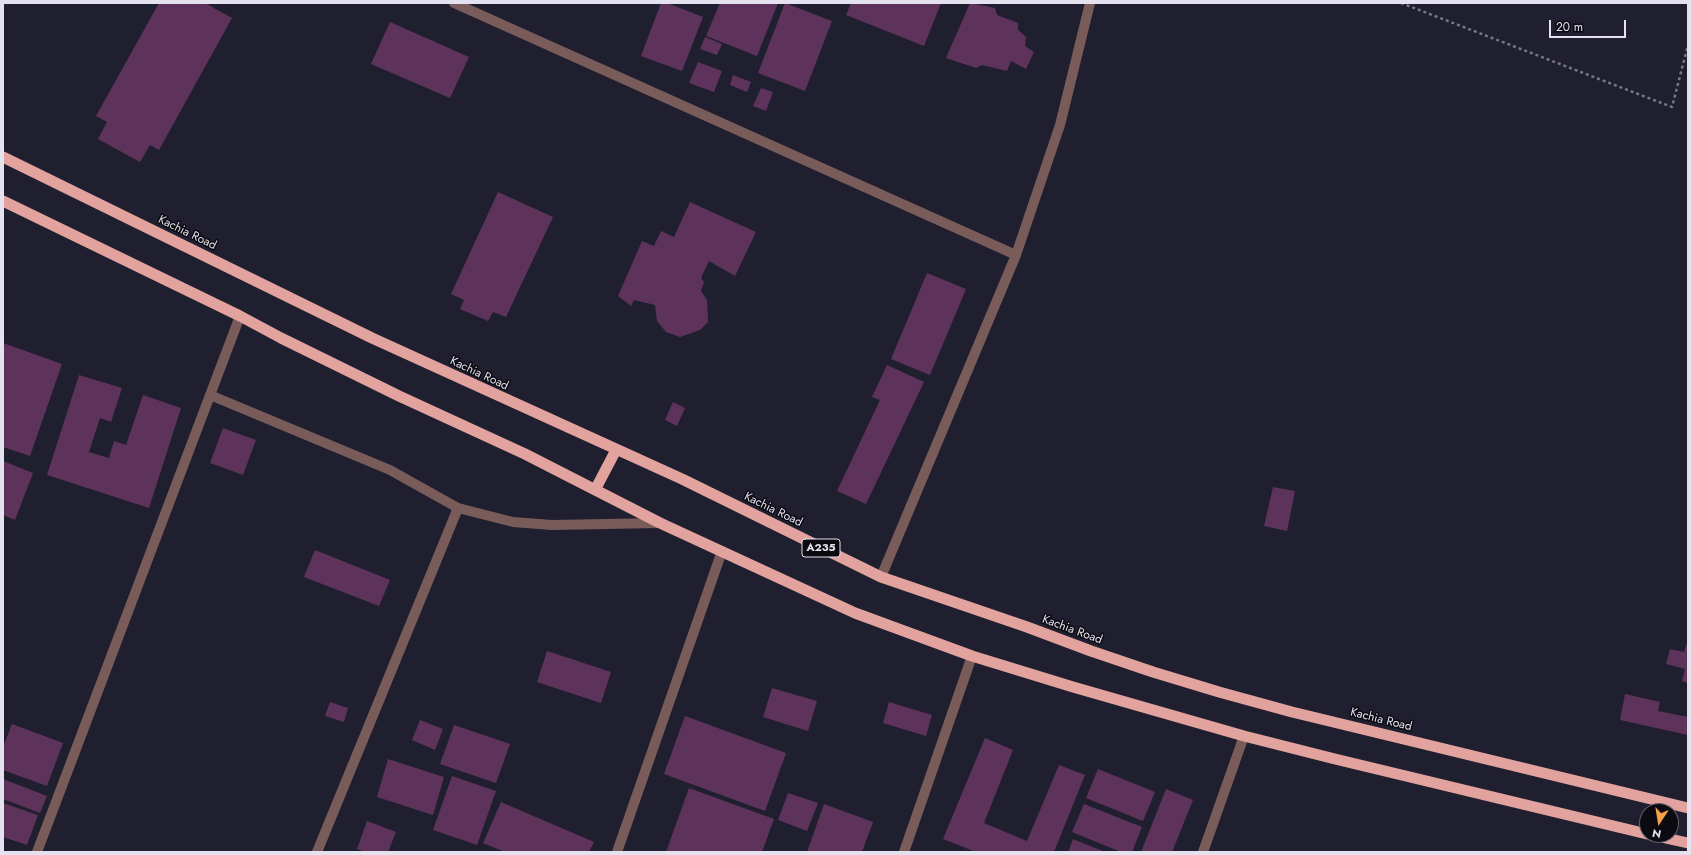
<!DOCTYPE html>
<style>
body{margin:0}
#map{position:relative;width:1691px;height:855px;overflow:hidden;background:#201f30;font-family:Jost,sans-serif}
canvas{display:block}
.frame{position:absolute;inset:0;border:4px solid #e3e2ee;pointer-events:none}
.north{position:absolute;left:1639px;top:803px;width:40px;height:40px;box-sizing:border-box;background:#0b0a11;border:1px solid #616069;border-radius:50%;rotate:192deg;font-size:11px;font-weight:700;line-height:16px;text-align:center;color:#e3e2ee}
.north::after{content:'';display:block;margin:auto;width:14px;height:18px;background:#f8a14a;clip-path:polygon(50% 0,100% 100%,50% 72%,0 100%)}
.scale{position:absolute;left:1549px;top:20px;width:77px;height:18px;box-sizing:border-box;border:2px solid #e3e2ee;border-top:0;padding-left:5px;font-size:12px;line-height:14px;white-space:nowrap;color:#e3e2ee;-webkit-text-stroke:3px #0b0a11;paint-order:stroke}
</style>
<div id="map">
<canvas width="1691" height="855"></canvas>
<div class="frame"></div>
<div class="north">N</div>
<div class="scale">20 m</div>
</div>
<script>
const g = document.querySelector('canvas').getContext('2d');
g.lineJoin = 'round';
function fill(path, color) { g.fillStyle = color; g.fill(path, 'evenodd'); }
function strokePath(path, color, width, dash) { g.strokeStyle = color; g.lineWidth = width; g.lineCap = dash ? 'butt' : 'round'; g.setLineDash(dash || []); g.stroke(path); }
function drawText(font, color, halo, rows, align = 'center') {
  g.font = font + ' Jost,sans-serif'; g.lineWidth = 3; g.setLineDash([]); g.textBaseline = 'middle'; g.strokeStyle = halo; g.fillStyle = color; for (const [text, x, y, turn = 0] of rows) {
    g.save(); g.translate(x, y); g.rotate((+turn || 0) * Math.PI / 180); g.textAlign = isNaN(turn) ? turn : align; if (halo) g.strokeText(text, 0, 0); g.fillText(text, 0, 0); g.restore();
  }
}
fill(new Path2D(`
 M 159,3 L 205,3 L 232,18 L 159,150 L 150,145 L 140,162 L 98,139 L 107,122 L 96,116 Z
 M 661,3 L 667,3 L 703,17 L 682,71 L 641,56 Z
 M 720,3 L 778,3 L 757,56 L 706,36 Z
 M 785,3 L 832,21 L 805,91 L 758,73 Z
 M 851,3 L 941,3 L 924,46 L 846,15 Z
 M 970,3 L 995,8 L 997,15 L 1018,23 L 1018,30 L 1026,37 L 1025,46 L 1034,52 L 1026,69 L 1011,61 L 1007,71 L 982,65 L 976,68 L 946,58 Z
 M 390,22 L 469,57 L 450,98 L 371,64 Z
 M 705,37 L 722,44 L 717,55 L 700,49 Z
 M 698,62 L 722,71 L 714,92 L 689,83 Z
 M 733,75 L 751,82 L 747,92 L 730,85 Z
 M 761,88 L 773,92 L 766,111 L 753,106 Z
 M 498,192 L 553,217 L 506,317 L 493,312 L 488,321 L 460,309 L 464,300 L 451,294 Z
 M 690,202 L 756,232 L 735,276 L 709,261 L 701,278 L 704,282 L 701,291 L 707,300 L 708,322 L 700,330 L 680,337 L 666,332 L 657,321 L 655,305 L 634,300 L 631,306 L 618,296 L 642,241 L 654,246 L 661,231 L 674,237 Z
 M 927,273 L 966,289 L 930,375 L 891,359 Z
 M 3,343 L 62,364 L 30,456 L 3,447 Z
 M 887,365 L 924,382 L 866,504 L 837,491 L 880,400 L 872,397 Z
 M 79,375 L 122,388 L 111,422 L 100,418 L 89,452 L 109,458 L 114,441 L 126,445 L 143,395 L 181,408 L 149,508 L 47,475 Z
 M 673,402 L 685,408 L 677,426 L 665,420 Z
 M 223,428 L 256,440 L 243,475 L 210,463 Z
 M 3,461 L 33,473 L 15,520 L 3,515 Z
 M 1273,487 L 1295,491 L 1287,531 L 1264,526 Z
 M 315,550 L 390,580 L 379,606 L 304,577 Z
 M 1688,640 L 1688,683 L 1682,681 L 1685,669 L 1666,664 L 1670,649 L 1684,652 Z
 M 547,651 L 611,672 L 601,703 L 537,682 Z
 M 772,688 L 817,701 L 808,731 L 763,717 Z
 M 1625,694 L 1660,702 L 1658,711 L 1688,717 L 1688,735 L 1620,720 Z
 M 330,702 L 348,708 L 344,722 L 325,716 Z
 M 889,702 L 932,715 L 926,736 L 883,723 Z
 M 685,716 L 786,753 L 765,811 L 664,774 Z
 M 420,720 L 443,729 L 435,750 L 412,740 Z
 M 12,724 L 63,743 L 47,786 L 3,770 L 3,747 Z
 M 454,725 L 510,744 L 496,783 L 440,764 Z
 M 985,738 L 1013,750 L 984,823 L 1027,841 L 1059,765 L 1085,775 L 1054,852 L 976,852 L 943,839 Z
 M 388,759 L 444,777 L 433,815 L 377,797 Z
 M 1098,769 L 1155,792 L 1143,821 L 1086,798 Z
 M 452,776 L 496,791 L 477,845 L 433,830 Z
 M 3,779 L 47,796 L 40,813 L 3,799 Z
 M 689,788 L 774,819 L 762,852 L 666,852 Z
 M 1166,789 L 1193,800 L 1172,852 L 1141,852 Z
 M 788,793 L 818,803 L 807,831 L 778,820 Z
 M 501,802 L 594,842 L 589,852 L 505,852 L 483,843 Z
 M 3,803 L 38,815 L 27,845 L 3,837 Z
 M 824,804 L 873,822 L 862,852 L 807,852 Z
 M 1084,804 L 1142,827 L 1132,852 L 1121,852 L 1072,832 Z
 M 367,821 L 396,832 L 388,852 L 365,852 L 357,849 Z
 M 1073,839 L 1105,852 L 1068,852 Z`), '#5e335b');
strokePath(new Path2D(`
 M 1401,3 L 1672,107 L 1688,45`), '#777685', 2.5, [3, 3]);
strokePath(new Path2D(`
 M 454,3 L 1016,255
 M 210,395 L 390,470 L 458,508 L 513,522 L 552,525 L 660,523
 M 881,577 L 1016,255 L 1060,125 L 1090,3
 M 37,852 L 240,316
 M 317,852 L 458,508
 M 617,852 L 722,551
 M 904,852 L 972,656`), '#795c5a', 10);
strokePath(new Path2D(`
 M 1203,852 L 1244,736`), '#795c5a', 10);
strokePath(new Path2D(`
 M 3,157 L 372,338 L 682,479 L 881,577 L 1027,627 L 1091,651 L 1153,672 L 1219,692 L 1292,712 L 1688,808
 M 3,201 L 240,316 L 281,338 L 399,396 L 525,454 L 660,523 L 855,613 L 972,656 L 1073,687 L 1244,736 L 1335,759 L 1647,834
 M 595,490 L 616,450
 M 1652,835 L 1688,843`), '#e2a29d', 11);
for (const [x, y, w] of [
 [821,548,38]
]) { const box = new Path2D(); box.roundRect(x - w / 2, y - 9, w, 18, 3); g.fillStyle = '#0b0a11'; g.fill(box); strokePath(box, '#e3e2ee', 1); }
drawText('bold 11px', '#e3e2ee', null, [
 ["A235",821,548]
]);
drawText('12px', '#e3e2ee', '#0b0a11', [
 ["Kachia Road",187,233,26],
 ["Kachia Road",479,374,25],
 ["Kachia Road",773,510,26],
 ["Kachia Road",1072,630,20],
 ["Kachia Road",1381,720,14]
]);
</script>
